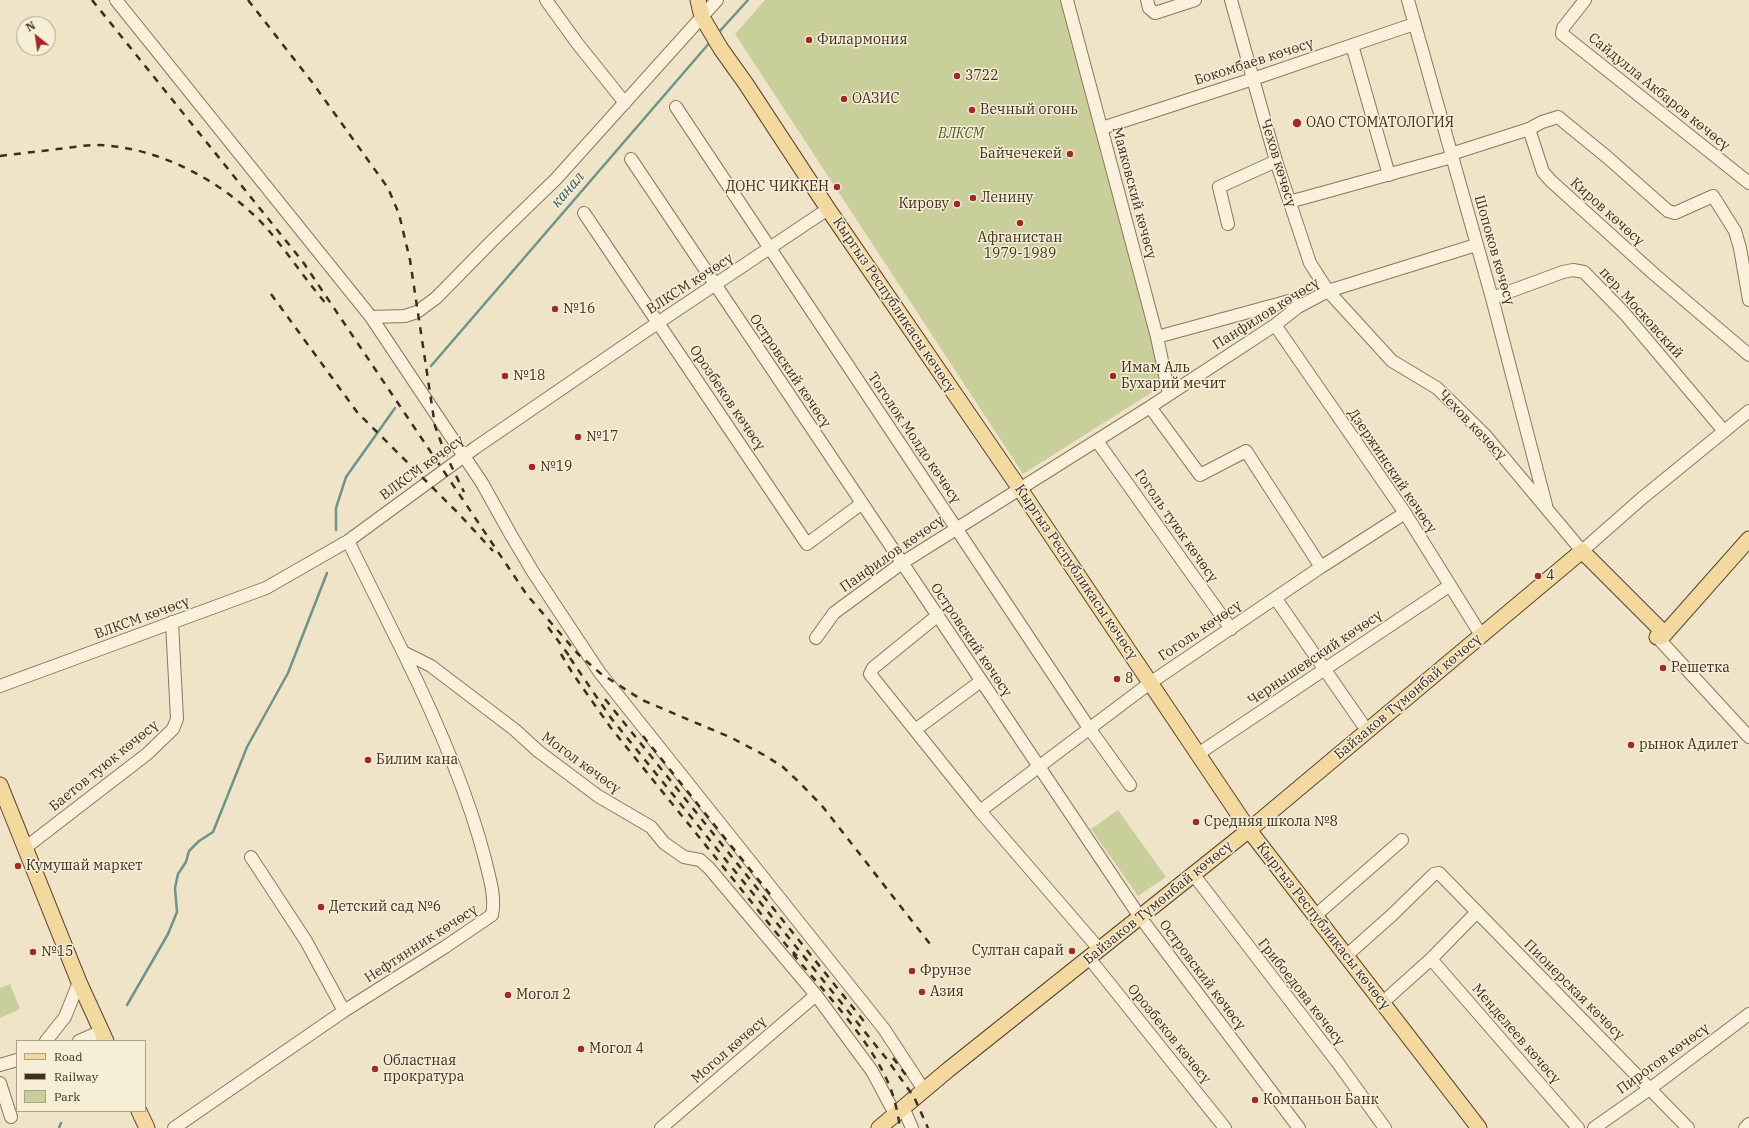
<!DOCTYPE html>
<meta charset="utf-8">
<style>
body{margin:0}
#map{position:relative;width:1749px;height:1128px;overflow:hidden;background:#f0e4c8;font-family:"IBM Plex Serif",serif}
canvas{display:block}
.legend{position:absolute;left:16px;top:1040px;width:130px;height:72px;box-sizing:border-box;background:#f7eed8;border:1px solid #ada18e;margin:0;padding:5px 7px;list-style:none;font-size:12px;color:#3d2e20}
.legend li{display:flex;align-items:center;gap:8px;height:20px}
.legend b{width:20px;border:1px solid #ada18e}
.north{position:absolute;left:16px;top:16px;width:40px;height:40px;box-sizing:border-box;background:#f7eed8;border:1px solid #ada18e;border-radius:50%;rotate:330deg;font-size:11px;font-weight:700;line-height:16px;text-align:center;color:#3d2e20}
.north::after{content:'';display:block;margin:auto;width:14px;height:18px;background:#9e2a2b;clip-path:polygon(50% 0,100% 100%,50% 72%,0 100%)}
</style>
<div id="map">
<canvas width="1749" height="1128"></canvas>
<ul class="legend">
<li><b style="height:5px;background:#f3d9a0"></b>Road</li>
<li><b style="height:5px;background:#3d2e20"></b>Railway</li>
<li><b style="height:11px;background:#c9cf9b"></b>Park</li>
</ul>
<div class="north">N</div>
</div>
<script>
const g = document.querySelector('canvas').getContext('2d');
g.lineJoin = 'round';
function fill(path, color) { g.fillStyle = color; g.fill(path, 'evenodd'); }
function strokePath(path, color, width, dash) { g.strokeStyle = color; g.lineWidth = width; g.lineCap = dash ? 'butt' : 'round'; g.setLineDash(dash || []); g.stroke(path); }
function drawText(font, color, halo, rows, align = 'center') {
  g.font = font + ' "IBM Plex Serif",serif'; g.lineWidth = 3; g.setLineDash([]); g.textBaseline = 'middle'; g.strokeStyle = halo; g.fillStyle = color; for (const [text, x, y, turn = 0] of rows) {
    g.save(); g.translate(x, y); g.rotate((+turn || 0) * Math.PI / 180); g.textAlign = isNaN(turn) ? turn : align; if (halo) g.strokeText(text, 0, 0); g.fillText(text, 0, 0); g.restore();
  }
}
fill(new Path2D(`
 M 765,0 L 1064,0 L 1165,384 L 1023,474 L 735,34 Z
 M 1118,810 L 1166,877 L 1138,896 L 1091,829 Z
 M 10,984 L 20,1009 L 0,1018 L 0,988 Z`), '#c9cf9b');
strokePath(new Path2D(`
 M 719,32 L 748,0
 M 431,366 L 711,41
 M 336,530 L 336,508 L 346,477 L 395,408
 M 127,1005 L 168,934 L 177,912 L 175,888 L 178,874 L 186,862 L 189,851 L 199,841 L 213,832 L 247,747 L 288,673 L 327,573
 M 59,1128 L 61,1123`), '#6f938a', 2.5);
const minor = new Path2D(`
 M 116,0 L 371,317 L 405,316 L 417,312 L 436,298 L 492,241 L 556,179 L 717,0
 M 546,0 L 577,43 L 625,103
 M 1067,0 L 1157,337 L 1169,394
 M 1147,0 L 1149,8 L 1155,13 L 1195,0
 M 1231,0 L 1276,161 L 1310,263 L 1328,291 L 1392,361 L 1437,388 L 1485,435 L 1582,551 L 1641,499 L 1749,411
 M 1408,0 L 1492,298 L 1546,505
 M 1585,0 L 1563,28 L 1562,34 L 1749,183
 M 1352,45 L 1389,175
 M 676,107 L 1089,728 L 1130,785
 M 1102,128 L 1253,79 L 1414,24
 M 1529,129 L 1542,122 L 1558,117 L 1607,157 L 1668,211 L 1675,213 L 1713,196 L 1735,231 L 1740,248 L 1749,300
 M 1451,154 L 1529,129 L 1543,172 L 1551,181 L 1654,274 L 1749,355
 M 631,159 L 1140,917 L 1299,1128
 M 1289,202 L 1452,157
 M 584,213 L 807,544 L 861,504
 M 1228,224 L 1219,187 L 1276,161
 M 1492,298 L 1563,272 L 1573,270 L 1584,272 L 1625,314 L 1723,430
 M 371,317 L 482,483 L 511,535 L 533,572 L 600,673 L 884,1029 L 924,1090
 M 1275,325 L 1405,513 L 1481,635
 M 1157,337 L 1289,301 L 1298,307
 M 1150,407 L 1200,475 L 1246,451 L 1321,567
 M 1097,441 L 1231,629
 M 348,541 L 403,652 L 431,666 L 515,730 L 538,751 L 598,796 L 651,827 L 664,843 L 684,857 L 700,860 L 709,868 L 816,995 L 872,1071 L 895,1114
 M 1276,599 L 1368,732
 M 937,616 L 873,668 L 870,674 L 980,811 L 1100,950
 M 1657,637 L 1749,737
 M 816,638 L 834,613 L 902,563 L 1150,407 L 1275,325 L 1298,307 L 1328,291 L 1476,245
 M 0,686 L 266,588 L 348,541 L 475,448 L 659,322 L 828,209
 M 915,730 L 981,681
 M 1198,754 L 1449,586
 M 980,811 L 1150,683 L 1321,567 L 1405,513
 M 25,848 L 147,754 L 173,729 L 177,719 L 172,622
 M 251,857 L 306,941 L 344,1011
 M 1193,874 L 1338,1063 L 1385,1128
 M 1316,915 L 1402,840
 M 1347,955 L 1392,915 L 1434,874 L 1439,873 L 1688,1128
 M 1089,958 L 1225,1128
 M 1431,959 L 1578,1128
 M 1382,1003 L 1431,959 L 1476,913
 M 46,1041 L 65,1017 L 79,982
 M 79,1041 L 102,1031
 M 0,1065 L 17,1060
 M 0,1083 L 11,1117
 M 903,1107 L 912,1128
 M 174,1128 L 344,1011 L 445,947 L 492,915 C 496,896 489,877 485,859 C 467,789 435,717 403,652
 M 661,1128 L 816,995
 M 1594,1128 L 1651,1088 L 1749,1014
 M 1745,1128 L 1749,1124`);
const major = new Path2D(`
 M 698,0 L 702,17 L 721,49 L 746,84 L 828,209 L 1020,489 L 1249,830 L 1479,1128
 M 1657,637 L 1663,636 L 1749,539
 M 0,785 L 79,982 L 106,1041
 M 139,1111 L 147,1128
 M 879,1128 L 948,1070 L 1249,830 L 1582,551 L 1665,634`);
strokePath(minor, '#8d765c', 14);
strokePath(major, '#5b4430', 17);
strokePath(minor, '#faf1dc', 12);
strokePath(major, '#f3d9a0', 15);
strokePath(new Path2D(`
 M 92,0 L 303,262 L 527,595 L 578,654 L 600,673 L 642,700 L 732,738 L 764,755 L 783,767 L 801,784 L 823,807 L 930,944
 M 248,0 L 312,82 L 388,188 L 399,214 L 410,260 L 435,426 L 445,453 L 464,492
 M 0,156 C 22,153 44,151 66,148 C 76,147 86,145 96,145 C 160,146 230,185 270,232 C 290,256 308,283 328,306
 M 271,294 L 357,412 L 459,514 L 493,551
 M 548,627 L 573,661
 M 561,654 L 573,674 L 611,728 L 787,946 L 797,956
 M 570,658 L 611,718 L 886,1058 L 914,1097 L 928,1128
 M 605,699 L 867,1025
 M 643,736 L 773,898
 M 793,954 C 825,993 871,1040 890,1087 C 895,1100 898,1114 900,1128
 M 893,1058 L 909,1079`), '#3d2e20', 2.5, [7, 7]);
for (const [x, y, r, color] of [
 [809,40,4,"#9e2a2b"],
 [957,76,4,"#9e2a2b"],
 [844,99,4,"#9e2a2b"],
 [972,110,4,"#9e2a2b"],
 [1297,123,5,"#9e2a2b"],
 [1070,154,4,"#9e2a2b"],
 [837,187,4,"#9e2a2b"],
 [973,198,4,"#9e2a2b"],
 [957,204,4,"#9e2a2b"],
 [1020,223,4,"#9e2a2b"],
 [555,309,4,"#9e2a2b"],
 [505,376,4,"#9e2a2b"],
 [1113,376,4,"#9e2a2b"],
 [578,437,4,"#9e2a2b"],
 [532,467,4,"#9e2a2b"],
 [1538,576,4,"#9e2a2b"],
 [1663,668,4,"#9e2a2b"],
 [1117,679,4,"#9e2a2b"],
 [1631,745,4,"#9e2a2b"],
 [368,760,4,"#9e2a2b"],
 [1196,822,4,"#9e2a2b"],
 [18,866,4,"#9e2a2b"],
 [321,907,4,"#9e2a2b"],
 [1072,951,4,"#9e2a2b"],
 [33,952,4,"#9e2a2b"],
 [912,971,4,"#9e2a2b"],
 [922,992,4,"#9e2a2b"],
 [508,995,4,"#9e2a2b"],
 [581,1049,4,"#9e2a2b"],
 [375,1069,4,"#9e2a2b"],
 [1255,1100,4,"#9e2a2b"]
]) { const dot = new Path2D(); dot.arc(x, y, r, 0, 2 * Math.PI); g.fillStyle = color; g.fill(dot); strokePath(dot, '#f7eed8', 1.5); }
drawText('14px', '#3d2e20', '#f7eed8', [
 ["Филармония",817,40],
 ["3722",965,76],
 ["ОАЗИС",852,99],
 ["Вечный огонь",980,110],
 ["ОАО СТОМАТОЛОГИЯ",1306,123],
 ["Байчечекей",1062,154,"right"],
 ["ДОНС ЧИККЕН",829,187,"right"],
 ["Ленину",981,198],
 ["Кирову",949,204,"right"],
 ["Афганистан",1020,238,"center"],
 ["1979-1989",1020,254,"center"],
 ["№16",563,309],
 ["Имам Аль",1121,368],
 ["Бухарий мечит",1121,384],
 ["№18",513,376],
 ["№17",586,437],
 ["№19",540,467],
 ["4",1546,576],
 ["Решетка",1671,668],
 ["8",1125,679],
 ["рынок Адилет",1639,745],
 ["Билим кана",376,760],
 ["Средняя школа №8",1204,822],
 ["Кумушай маркет",26,866],
 ["Детский сад №6",329,907],
 ["Султан сарай",1064,951,"right"],
 ["№15",41,952],
 ["Фрунзе",920,971],
 ["Азия",930,992],
 ["Могол 2",516,995],
 ["Могол 4",589,1049],
 ["Областная",383,1061],
 ["прократура",383,1077],
 ["Компаньон Банк",1263,1100]
], 'left');
drawText('14px', '#3d2e20', '#f7eed8', [
 ["Бокомбаев көчөсү",1254,62,-18],
 ["Сайдулла Акбаров көчөсү",1659,92,39],
 ["Чехов көчөсү",1278,163,73],
 ["Маяковский көчөсү",1134,193,75],
 ["Киров көчөсү",1607,212,42],
 ["Шопоков көчөсү",1494,250,74],
 ["ВЛКСМ көчөсү",690,284,-33],
 ["Кыргыз Республикасы көчөсү",894,305,56],
 ["пер. Московский",1641,313,48],
 ["Панфилов көчөсү",1266,314,-32],
 ["Островский көчөсү",790,371,56],
 ["Орозбеков көчөсү",727,398,56],
 ["Чехов көчөсү",1472,425,46],
 ["Тоголок Молдо көчөсү",914,438,56],
 ["ВЛКСМ көчөсү",422,468,-36],
 ["Дзержинский көчөсү",1392,471,56],
 ["Гоголь туюк көчөсү",1176,526,55],
 ["Панфилов көчөсү",892,554,-35],
 ["Кыргыз Республикасы көчөсү",1076,572,56],
 ["ВЛКСМ көчөсү",142,618,-20],
 ["Гоголь көчөсү",1200,631,-34],
 ["Островский көчөсү",971,640,56],
 ["Чернышевский көчөсү",1315,658,-34],
 ["Байзаков Түмөнбай көчөсү",1408,697,-40],
 ["Могол көчөсү",581,763,36],
 ["Баетов туюк көчөсү",104,766,-39],
 ["Байзаков Түмөнбай көчөсү",1158,903,-39],
 ["Кыргыз Республикасы көчөсү",1323,926,52],
 ["Нефтянник көчөсү",421,944,-33],
 ["Островский көчөсү",1202,975,53],
 ["Пионерская көчөсү",1574,990,45],
 ["Грибоедова көчөсү",1301,992,52],
 ["Орозбеков көчөсү",1169,1034,51],
 ["Менделеев көчөсү",1516,1034,49],
 ["Могол көчөсү",729,1050,-41],
 ["Пирогов көчөсү",1663,1059,-36]
]);
drawText('italic 14px', '#4d5a26', '#f7eed8', [
 ["ВЛКСМ",961,134]
]);
drawText('italic 15px', '#2f5d5a', '#f7eed8', [
 ["канал",568,190,-49]
]);
</script>
